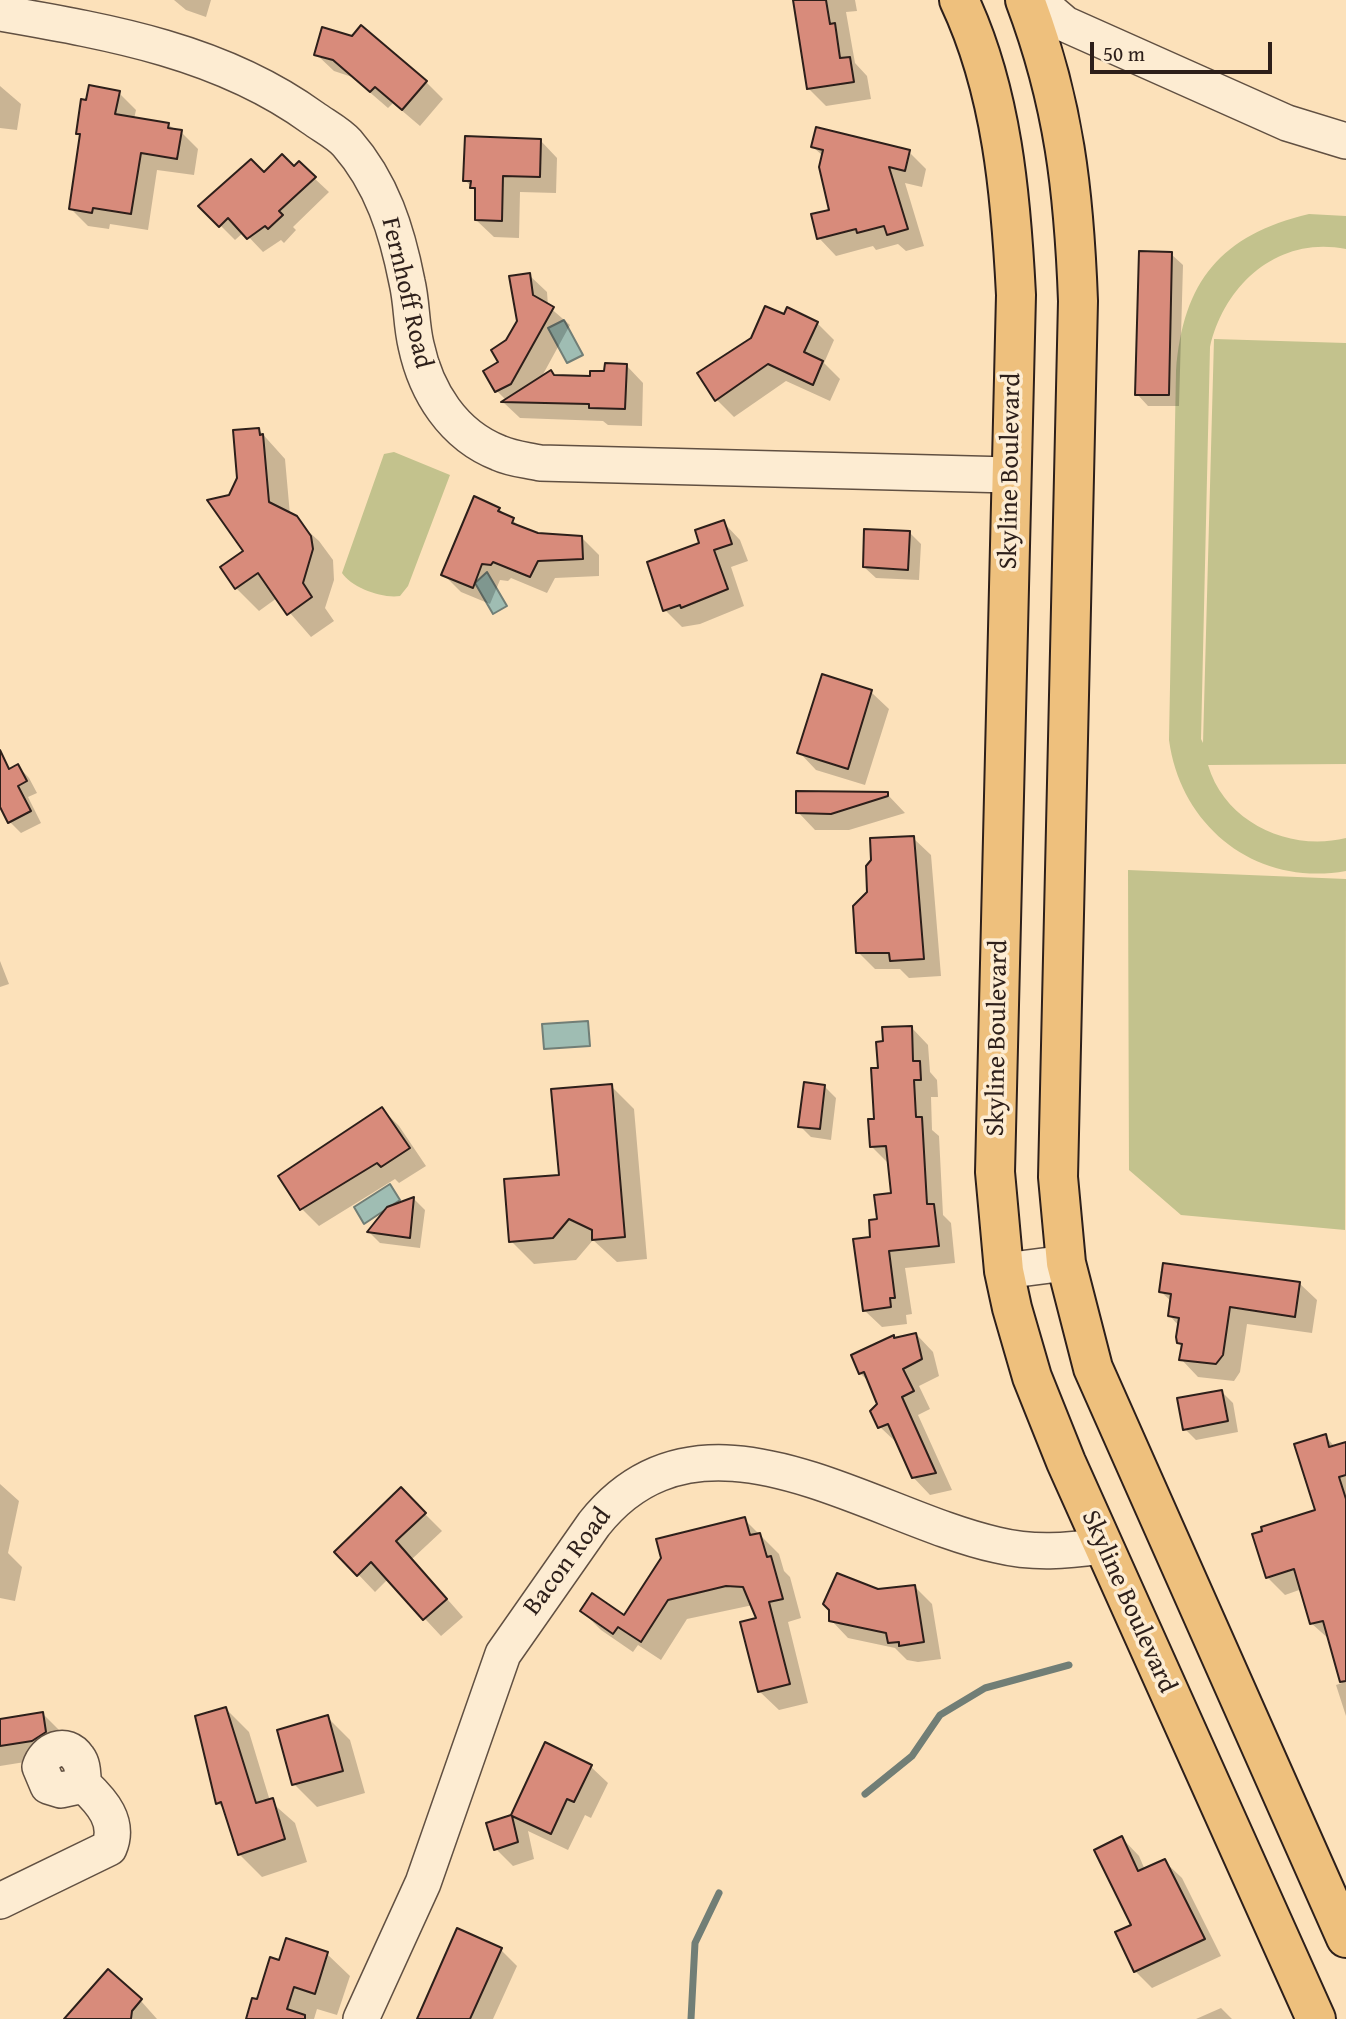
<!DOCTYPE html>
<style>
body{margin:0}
#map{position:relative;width:1346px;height:2019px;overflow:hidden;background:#fce1ba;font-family:"Gentium Book Plus",serif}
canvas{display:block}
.scale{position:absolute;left:1090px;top:42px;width:182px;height:32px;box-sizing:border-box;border:4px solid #2d1f1a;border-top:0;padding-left:9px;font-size:21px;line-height:24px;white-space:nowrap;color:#2d1f1a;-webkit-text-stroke:5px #fdecd2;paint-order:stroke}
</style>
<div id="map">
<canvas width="1346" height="2019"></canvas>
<div class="scale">50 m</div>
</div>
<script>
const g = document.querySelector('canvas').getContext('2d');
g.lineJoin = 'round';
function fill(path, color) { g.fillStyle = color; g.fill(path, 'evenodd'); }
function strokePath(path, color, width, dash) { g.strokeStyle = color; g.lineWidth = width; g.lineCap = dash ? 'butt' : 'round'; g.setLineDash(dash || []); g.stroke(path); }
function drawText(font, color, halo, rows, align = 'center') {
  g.font = font + ' "Gentium Book Plus",serif'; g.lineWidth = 7; g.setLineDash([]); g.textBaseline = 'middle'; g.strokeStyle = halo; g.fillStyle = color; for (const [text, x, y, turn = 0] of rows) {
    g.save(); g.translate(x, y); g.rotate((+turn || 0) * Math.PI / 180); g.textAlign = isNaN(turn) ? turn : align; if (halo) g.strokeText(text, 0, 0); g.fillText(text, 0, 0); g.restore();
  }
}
fill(new Path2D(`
 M 1309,214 L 1346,216 L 1346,249 C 1278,235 1224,285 1210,347 L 1201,739 L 1203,743 L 1214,339 L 1346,343 L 1346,764 L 1208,765 C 1225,823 1290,852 1346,838 L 1346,871 C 1257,887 1181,828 1169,740 L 1176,371 C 1183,281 1221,235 1309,214 Z
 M 394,452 L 450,475 L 408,586 L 400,596 C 382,599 351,587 342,573 L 384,454 Z
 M 1128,870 L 1346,879 L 1345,1230 L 1181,1215 L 1129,1170 Z`), '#c3c28d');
const water = new Path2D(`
 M 564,320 L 583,355 L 567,363 L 548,328 Z
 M 487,572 L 507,606 L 493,614 L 475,583 Z
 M 588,1021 L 590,1046 L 544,1049 L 542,1024 Z
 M 390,1184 L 400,1200 L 364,1224 L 354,1207 Z`);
fill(water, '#9fbdb3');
strokePath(water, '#717e76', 2);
fill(new Path2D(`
 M 174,0 L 211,0 L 206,17 L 186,10 Z
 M 795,0 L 855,0 L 857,11 L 846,12 L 855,63 L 867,76 L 871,99 L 826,106 L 809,89 Z
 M 316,54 L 426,82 L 443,99 L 420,126 L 393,103 L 388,108 L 352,77 L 334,71 Z
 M 0,86 L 21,104 L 17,130 L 0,128 Z
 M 119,93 L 136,110 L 134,119 L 168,125 L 181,132 L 198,149 L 194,175 L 157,170 L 148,230 L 110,224 L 109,229 L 88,226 L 71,209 L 82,137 L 78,133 Z
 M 540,140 L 557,158 L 556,193 L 520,192 L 519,238 L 494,237 L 476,220 L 477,193 L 465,180 Z
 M 813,147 L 909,152 L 926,169 L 922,187 L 905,183 L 924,246 L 906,251 L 898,244 L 876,250 L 873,246 L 836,256 L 819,238 L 832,211 L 823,156 Z
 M 294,168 L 314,178 L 329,192 L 293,227 L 296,230 L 284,243 L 281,240 L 263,252 L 244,232 L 235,240 L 201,206 L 264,175 Z
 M 1171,254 L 1183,265 L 1179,406 L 1148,406 L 1137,394 Z
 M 529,275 L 547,292 L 548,306 L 570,325 L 541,378 L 591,378 L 626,365 L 643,383 L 642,426 L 608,425 L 603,421 L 520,418 L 503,402 L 506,400 L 497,391 L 501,363 L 519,322 Z
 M 784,317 L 817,323 L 834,340 L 824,363 L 840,379 L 830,401 L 786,381 L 734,417 L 717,400 L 699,374 Z
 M 259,430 L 285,459 L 290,515 L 319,541 L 333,560 L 334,580 L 325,608 L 334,621 L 311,637 L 277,598 L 259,611 L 236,588 L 245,552 L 230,496 Z
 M 499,509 L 523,529 L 537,535 L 582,538 L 599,555 L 599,576 L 555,578 L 547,593 L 511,578 L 508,581 L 500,580 L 490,604 L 461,592 L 444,575 Z
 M 723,522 L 740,540 L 748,561 L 731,567 L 744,606 L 700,624 L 682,627 L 665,610 L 702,544 Z
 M 909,532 L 921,544 L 919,580 L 876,578 L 864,567 Z
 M 871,692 L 889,709 L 865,785 L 816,770 L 799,752 Z
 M 18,766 L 29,778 L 37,793 L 28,797 L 41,823 L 21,833 L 10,822 L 0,803 L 0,775 Z
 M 887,794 L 905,813 L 849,830 L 815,830 L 798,812 Z
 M 913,838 L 931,855 L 941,976 L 909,978 L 900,969 L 875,969 L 858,952 Z
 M 0,961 L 9,984 L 0,987 Z
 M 911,1027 L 928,1045 L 930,1072 L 937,1080 L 938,1097 L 931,1097 L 932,1130 L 939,1136 L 943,1215 L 951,1223 L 955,1263 L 905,1268 L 912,1314 L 906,1315 L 907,1324 L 882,1327 L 864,1310 L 872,1238 L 893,1194 L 889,1164 L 871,1146 L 880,1070 Z
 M 611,1086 L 634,1109 L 647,1259 L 617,1262 L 593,1240 L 576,1260 L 534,1264 L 511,1241 L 560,1176 Z
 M 825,1087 L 836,1098 L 831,1140 L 811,1137 L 800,1126 Z
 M 382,1109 L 399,1126 L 426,1166 L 399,1183 L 395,1179 L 319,1226 L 302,1209 L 280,1177 Z
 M 414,1199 L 425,1210 L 420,1248 L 380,1243 L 369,1232 Z
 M 1299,1283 L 1317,1300 L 1312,1333 L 1247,1324 L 1240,1372 L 1234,1381 L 1198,1377 L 1181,1359 L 1183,1346 L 1179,1342 L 1179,1326 L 1170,1316 L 1172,1302 L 1160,1291 Z
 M 916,1334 L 933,1352 L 939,1376 L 919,1386 L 930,1409 L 918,1415 L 952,1490 L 930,1495 L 913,1477 L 898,1444 L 880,1427 L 879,1405 L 871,1384 L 860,1373 L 894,1337 Z
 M 1221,1391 L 1233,1403 L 1238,1432 L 1196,1440 L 1185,1429 Z
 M 1325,1436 L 1335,1447 L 1346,1443 L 1346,1716 L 1336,1685 L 1342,1683 L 1330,1640 L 1311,1623 L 1302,1589 L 1285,1595 L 1267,1577 L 1317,1511 Z
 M 0,1484 L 19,1501 L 8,1553 L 22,1567 L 15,1601 L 0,1598 Z
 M 401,1490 L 442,1531 L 412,1559 L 463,1617 L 441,1636 L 388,1579 L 375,1592 L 337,1552 Z
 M 744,1519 L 779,1554 L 784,1571 L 790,1577 L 801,1618 L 788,1622 L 808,1703 L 779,1710 L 759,1691 L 759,1620 L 753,1605 L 687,1619 L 661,1660 L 638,1645 L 633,1652 L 601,1630 L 582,1611 L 624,1617 Z
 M 915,1587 L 932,1604 L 941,1659 L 918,1662 L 907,1660 L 895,1648 L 848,1638 L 831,1620 L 878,1591 Z
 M 226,1709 L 249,1732 L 270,1801 L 295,1823 L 307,1862 L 262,1877 L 239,1854 L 226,1811 L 218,1803 Z
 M 43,1714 L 60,1731 L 63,1749 L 50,1758 L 0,1766 L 0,1721 Z
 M 327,1717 L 350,1740 L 365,1793 L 317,1807 L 294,1784 Z
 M 590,1766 L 608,1783 L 591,1818 L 585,1815 L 568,1850 L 528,1831 L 534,1859 L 513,1866 L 496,1849 L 512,1816 Z
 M 1122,1838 L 1139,1856 L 1145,1870 L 1164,1861 L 1182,1878 L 1221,1956 L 1152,1988 L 1135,1971 L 1133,1926 Z
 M 458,1930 L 501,1950 L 517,1966 L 493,2019 L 419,2019 Z
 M 327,1954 L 350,1976 L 337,2015 L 317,2009 L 314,2019 L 247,2019 L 258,2001 Z
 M 108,1971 L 141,2001 L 157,2019 L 66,2019 Z
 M 1221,2008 L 1232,2019 L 1196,2019 Z`), '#0003');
strokePath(new Path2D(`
 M 865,1794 L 912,1756 L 940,1715 L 985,1688 L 1069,1665
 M 691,2019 L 695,1943 L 719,1893`), '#717e76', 7);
const building = new Path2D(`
 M 793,0 L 826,0 L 830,24 L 835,23 L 840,58 L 850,57 L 854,82 L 807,89 Z
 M 361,25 L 427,81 L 402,110 L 375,87 L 370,92 L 333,60 L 314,55 L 322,27 L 352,36 Z
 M 89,85 L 120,91 L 115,114 L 169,123 L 168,128 L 182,130 L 177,159 L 141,153 L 131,214 L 93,208 L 92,213 L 69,209 L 80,134 L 76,134 L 81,99 L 86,100 Z
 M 816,127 L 910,150 L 905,171 L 889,167 L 908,229 L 887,235 L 884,226 L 857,233 L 856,229 L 817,239 L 811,214 L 829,210 L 819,167 L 823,150 L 811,147 Z
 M 465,136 L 541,139 L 540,177 L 503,176 L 502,221 L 475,220 L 475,188 L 470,188 L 471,181 L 463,181 Z
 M 282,154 L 294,166 L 299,161 L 316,177 L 279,211 L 283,215 L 268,229 L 265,226 L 247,239 L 228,218 L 219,227 L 198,206 L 251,159 L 264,172 Z
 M 1139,251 L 1172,252 L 1169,395 L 1135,395 Z
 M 530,273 L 533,295 L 554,307 L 511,384 L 495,392 L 483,371 L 498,362 L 491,350 L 506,340 L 517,321 L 509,276 Z
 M 765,306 L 784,314 L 787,307 L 818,322 L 804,352 L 823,361 L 813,385 L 768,364 L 715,401 L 697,373 L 751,338 Z
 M 605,363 L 627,364 L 625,409 L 589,408 L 589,404 L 501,402 L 551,370 L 554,375 L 590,376 L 590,371 L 604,371 Z
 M 259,428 L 260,435 L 263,434 L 269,502 L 297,516 L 311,536 L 313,549 L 303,583 L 312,597 L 287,615 L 258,573 L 235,589 L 220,567 L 243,551 L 207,500 L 229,495 L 237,478 L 233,430 Z
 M 474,496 L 500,508 L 498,511 L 514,518 L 512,523 L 538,533 L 582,536 L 583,559 L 538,561 L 530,577 L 493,562 L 491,565 L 482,564 L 473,588 L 441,575 Z
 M 724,520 L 732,544 L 714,550 L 728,589 L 681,608 L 680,605 L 663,611 L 647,562 L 699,543 L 695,530 Z
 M 864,529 L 910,531 L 908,570 L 863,567 Z
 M 822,674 L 872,690 L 848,769 L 797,753 Z
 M 0,750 L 9,769 L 18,764 L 27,781 L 18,786 L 31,811 L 8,823 L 0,807 Z
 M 796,791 L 888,792 L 888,796 L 831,814 L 796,813 Z
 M 914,836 L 924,959 L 890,961 L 889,953 L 856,953 L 853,906 L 867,892 L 866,866 L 871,860 L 870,838 Z
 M 912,1026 L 913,1061 L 920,1061 L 921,1080 L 914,1080 L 916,1117 L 922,1117 L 927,1204 L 934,1204 L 939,1246 L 889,1251 L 895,1298 L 890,1298 L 891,1307 L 863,1311 L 853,1239 L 870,1237 L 869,1220 L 877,1219 L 874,1195 L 891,1193 L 886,1146 L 870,1147 L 868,1119 L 874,1119 L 871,1068 L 878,1068 L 876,1042 L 883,1041 L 882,1027 Z
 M 804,1082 L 825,1085 L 820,1129 L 798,1127 Z
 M 612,1084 L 625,1237 L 592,1240 L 592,1230 L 569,1219 L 553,1238 L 509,1242 L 504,1179 L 559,1175 L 551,1089 Z
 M 382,1107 L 410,1148 L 381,1167 L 377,1163 L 300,1210 L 278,1176 Z
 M 414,1197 L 410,1238 L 367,1232 L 387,1207 Z
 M 1163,1263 L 1300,1282 L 1295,1317 L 1230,1307 L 1223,1355 L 1216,1364 L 1179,1360 L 1182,1344 L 1177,1343 L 1176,1337 L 1179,1318 L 1168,1316 L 1171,1294 L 1159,1292 Z
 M 916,1333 L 922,1359 L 903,1369 L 914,1391 L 902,1397 L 936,1473 L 912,1478 L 888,1424 L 878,1428 L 870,1411 L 877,1404 L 864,1372 L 859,1374 L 851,1355 L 894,1335 L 894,1338 Z
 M 1222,1390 L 1228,1421 L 1183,1430 L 1177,1398 Z
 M 1326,1434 L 1329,1447 L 1346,1442 L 1346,1475 L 1339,1477 L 1346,1499 L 1346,1681 L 1340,1682 L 1323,1621 L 1310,1624 L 1294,1569 L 1266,1578 L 1252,1534 L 1262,1531 L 1261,1527 L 1315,1510 L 1294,1444 Z
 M 401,1487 L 426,1513 L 396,1541 L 447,1599 L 423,1620 L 371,1562 L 357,1576 L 334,1552 Z
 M 745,1517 L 750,1535 L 760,1533 L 767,1557 L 771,1556 L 783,1599 L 769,1602 L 790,1684 L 758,1692 L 740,1622 L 756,1618 L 743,1587 L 726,1586 L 668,1600 L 641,1642 L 618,1627 L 613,1634 L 580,1611 L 592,1593 L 624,1615 L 661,1558 L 656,1539 Z
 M 837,1573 L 878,1589 L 915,1585 L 924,1642 L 899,1646 L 899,1642 L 888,1643 L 886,1633 L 829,1621 L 829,1610 L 823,1604 Z
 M 226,1707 L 256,1803 L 273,1798 L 285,1839 L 238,1855 L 221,1802 L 216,1804 L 195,1716 Z
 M 43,1712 L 46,1732 L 32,1741 L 0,1746 L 0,1719 Z
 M 328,1715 L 343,1771 L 292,1785 L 277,1730 Z
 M 545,1742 L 592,1765 L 574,1802 L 567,1799 L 551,1834 L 512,1816 L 518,1842 L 494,1850 L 486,1823 L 511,1815 Z
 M 1122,1836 L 1138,1871 L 1165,1859 L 1205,1939 L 1134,1972 L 1115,1932 L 1131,1925 L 1094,1850 Z
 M 457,1928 L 502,1948 L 470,2019 L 417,2019 Z
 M 286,1938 L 328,1952 L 315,1994 L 294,1987 L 287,2009 L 305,2015 L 305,2019 L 246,2019 L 252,1998 L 257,1999 L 270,1957 L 279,1960 Z
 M 108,1969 L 142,1999 L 132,2011 L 131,2019 L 64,2019 Z`);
fill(building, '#d88b7b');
strokePath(building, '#2d1f1a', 2);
const minor = new Path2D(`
 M 1037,0 L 1065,24 L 1287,123 L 1346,141
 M 0,13 C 109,32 221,51 313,118 C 324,126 338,133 347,143 C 382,183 397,231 407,282 C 412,303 411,324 416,345 C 426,392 453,435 499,453 C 512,459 527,460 540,463 L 1010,475
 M 1004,1271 L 1066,1263
 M 0,1901 L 109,1848 C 120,1822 102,1802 84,1785 L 61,1790 L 48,1786 L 40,1767 C 45,1750 66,1740 78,1758 C 84,1766 82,1776 84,1785
 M 361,2019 L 423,1883 L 503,1654 L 594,1524 C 702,1388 870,1517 997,1545 C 1034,1554 1066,1551 1103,1546`);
const major = new Path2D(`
 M 959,0 C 1002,91 1011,196 1016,295 L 995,1172 L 1004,1271 L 1012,1308 L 1032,1377 L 1066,1462 L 1316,2019
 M 1025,0 C 1064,103 1074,192 1078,301 L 1058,1177 L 1066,1263 L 1093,1368 L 1346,1938`);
strokePath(minor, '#615042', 38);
strokePath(major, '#2d1f1a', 42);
strokePath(minor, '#fdecd2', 35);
strokePath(major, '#eec07d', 38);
drawText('26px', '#2d1f1a', '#fdecd2', [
 ["Fernhoff Road",406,293,77],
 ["Skyline Boulevard",1011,471,-89],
 ["Skyline Boulevard",998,1038,-89],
 ["Bacon Road",568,1562,-53],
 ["Skyline Boulevard",1128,1602,66]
]);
</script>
